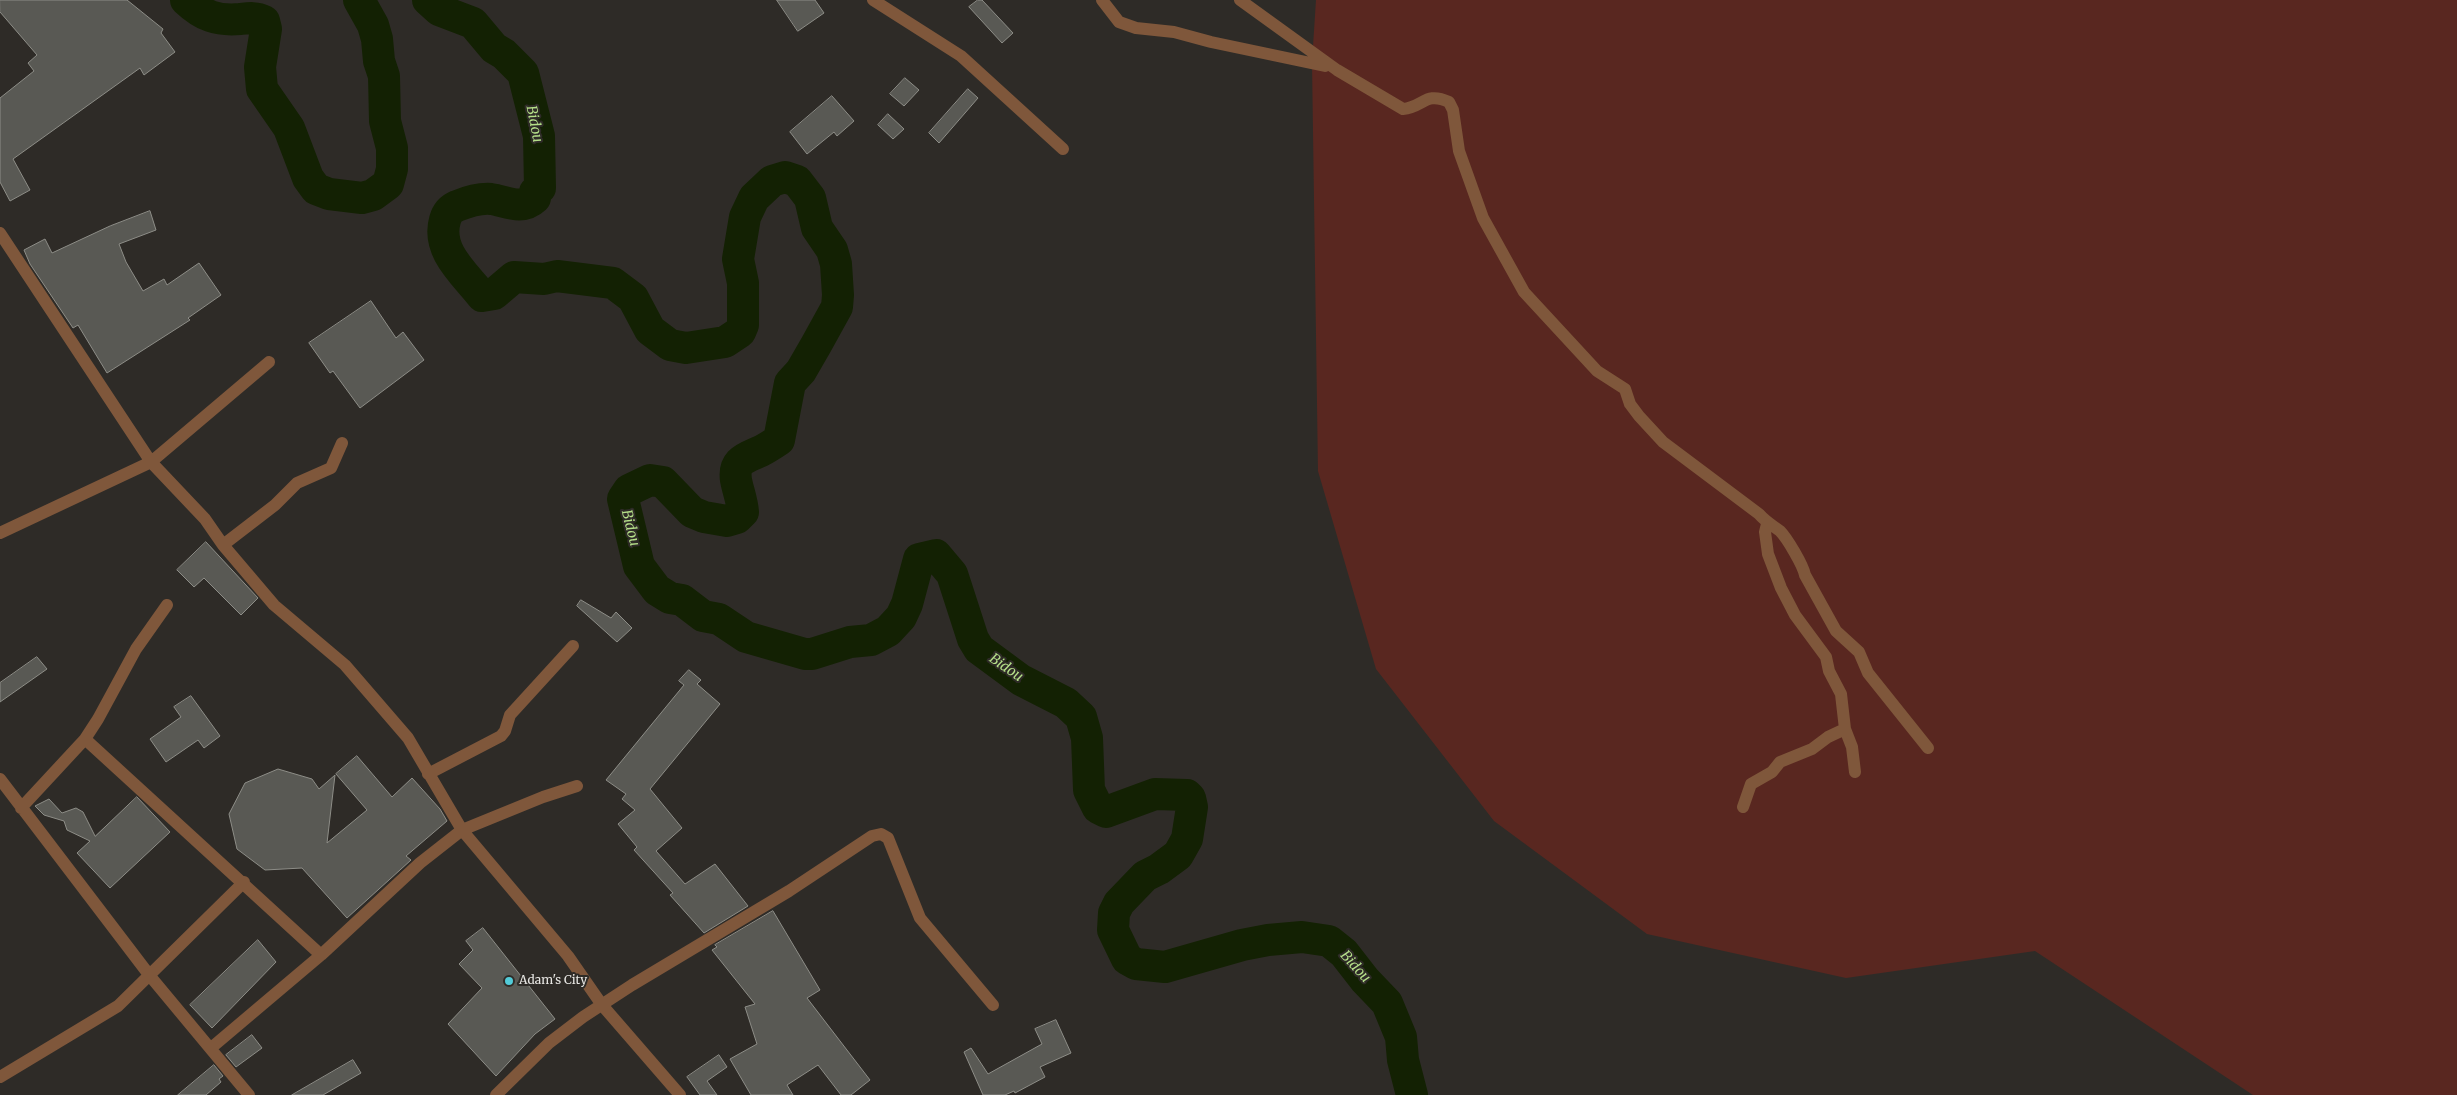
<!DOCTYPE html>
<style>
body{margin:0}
canvas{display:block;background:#2e2b27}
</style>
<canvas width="2457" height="1095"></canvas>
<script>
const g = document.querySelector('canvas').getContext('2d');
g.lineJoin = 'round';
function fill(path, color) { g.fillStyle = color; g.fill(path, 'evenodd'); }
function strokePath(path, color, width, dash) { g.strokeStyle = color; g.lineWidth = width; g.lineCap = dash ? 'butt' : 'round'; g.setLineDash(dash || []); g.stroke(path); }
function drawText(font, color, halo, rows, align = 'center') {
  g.font = font + ' Merriweather,serif'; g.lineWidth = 4; g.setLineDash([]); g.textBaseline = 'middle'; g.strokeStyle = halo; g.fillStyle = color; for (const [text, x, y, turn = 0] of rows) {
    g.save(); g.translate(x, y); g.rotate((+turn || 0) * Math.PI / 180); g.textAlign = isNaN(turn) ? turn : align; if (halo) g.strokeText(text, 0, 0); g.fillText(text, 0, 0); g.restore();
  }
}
fill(new Path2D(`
 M 1316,0 L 2457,0 L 2457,1095 L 2253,1095 L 2035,951 L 1846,978 L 1647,934 L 1494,821 L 1376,669 L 1318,471 L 1312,62 Z`), '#592720');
strokePath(new Path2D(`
 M 186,0 C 203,16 217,21 240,19 C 249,18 256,17 264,21 L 266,29 L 260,67 L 262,89 L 289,128 L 308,178 L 316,189 L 329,194 L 362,198 L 373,195 L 388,184 L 392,169 L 392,148 L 385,121 L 384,76 L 379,61 L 377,39 L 373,25 L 359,0
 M 428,0 L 439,10 L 473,23 L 494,48 L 504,54 L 523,73 L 539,136 L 540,188 L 535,192 L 535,198 C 521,211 506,201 491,199 C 479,198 467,202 457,206 C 450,209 447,213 445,220 C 436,251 465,274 482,296 L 494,294 L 514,277 L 544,279 L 557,276 L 613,283 L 633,298 L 650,330 L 670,345 L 686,348 L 725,342 L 740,332 L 743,325 L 743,283 L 738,259 L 745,217 L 754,198 L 772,181 L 785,177 L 797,181 L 810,198 L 817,228 L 832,250 L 836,264 L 838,295 L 837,307 L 816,345 L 801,371 L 790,383 L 779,440 C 773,444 767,448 761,451 C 746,458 733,460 736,480 C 738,491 742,500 743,512 L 737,518 L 727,521 L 704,517 L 692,512 L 663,482 L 650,480 L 629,490 L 623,499 L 639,566 L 657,590 L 670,598 L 682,600 L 703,616 L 719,619 L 746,637 L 805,654 L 812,654 L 850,642 L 871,640 L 888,631 L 901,617 L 907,604 L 919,559 L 936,555 L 952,574 L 973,639 L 979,649 L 1021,680 L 1066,703 L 1081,717 L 1087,738 L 1089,790 L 1098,808 L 1106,812 L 1155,794 L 1187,795 L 1190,798 L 1192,807 L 1187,839 L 1178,855 L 1159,869 L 1145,876 L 1119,903 L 1114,913 L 1113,930 L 1127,959 L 1136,964 L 1165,967 L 1242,945 L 1268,940 L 1302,937 L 1329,941 L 1344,953 L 1365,980 L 1387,1003 L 1401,1037 L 1403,1060 L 1412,1095`), '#132103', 32);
const building = new Path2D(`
 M 0,0 L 127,0 L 163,29 L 161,33 L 175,52 L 144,75 L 140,68 L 13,159 L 30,190 L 10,201 L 0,182 L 0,98 L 34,71 L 28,63 L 37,55 L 0,12 Z
 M 777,0 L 815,0 L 824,13 L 798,31 Z
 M 978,0 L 982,0 L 1013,33 L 1002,43 L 969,7 Z
 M 905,78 L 919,90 L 904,106 L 890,94 Z
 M 968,89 L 978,98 L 939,143 L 929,133 Z
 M 832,96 L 854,121 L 837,136 L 834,132 L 807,154 L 790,132 Z
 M 888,114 L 904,129 L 893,139 L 878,125 Z
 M 150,211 L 156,230 L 119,244 L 126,262 L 143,291 L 164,279 L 167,285 L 199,263 L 221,295 L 188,318 L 190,320 L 107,373 L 78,325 L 73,328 L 30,264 L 24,250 L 45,239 L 52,253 L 110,226 Z
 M 371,301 L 396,338 L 403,332 L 424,360 L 360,408 L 333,371 L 330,373 L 309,343 Z
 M 206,542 L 258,598 L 241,615 L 204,578 L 194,587 L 177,570 Z
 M 581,600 L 611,618 L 616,612 L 632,628 L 617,642 L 577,606 Z
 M 37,657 L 47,669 L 0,702 L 0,683 Z
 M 689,670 L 701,680 L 697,684 L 720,704 L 650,789 L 682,828 L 656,851 L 685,884 L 715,864 L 748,906 L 704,933 L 670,895 L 673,893 L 634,850 L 637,847 L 618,824 L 635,810 L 622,799 L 626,794 L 606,780 L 684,685 L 679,681 Z
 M 191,696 L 220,736 L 204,748 L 198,740 L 166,762 L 150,739 L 181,717 L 174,707 Z
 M 357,756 L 392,797 L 412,778 L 440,809 L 447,821 L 406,856 L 411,860 L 347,918 L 302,868 L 265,870 L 237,849 L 229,814 L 245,783 L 278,769 L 312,779 L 319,789 L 335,775 L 327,843 L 367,810 L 336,774 Z
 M 137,797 L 170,832 L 110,888 L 77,853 L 90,841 L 67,830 L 64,821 L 44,815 L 35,806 L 49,799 L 62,813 L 76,808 L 83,812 L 95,836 Z
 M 773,911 L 820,990 L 807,998 L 870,1080 L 851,1095 L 841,1095 L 818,1065 L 787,1085 L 793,1095 L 751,1095 L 730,1059 L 757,1044 L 745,1007 L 755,1004 L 712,950 L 717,947 L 715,945 Z
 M 483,928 L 555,1019 L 535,1034 L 496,1076 L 448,1024 L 482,988 L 459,964 L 473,950 L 466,941 Z
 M 258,940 L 276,962 L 212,1028 L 190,1005 Z
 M 1056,1020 L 1071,1053 L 1040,1067 L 1045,1077 L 1015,1093 L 1014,1091 L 1005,1095 L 983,1095 L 964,1052 L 971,1048 L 988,1074 L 1042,1044 L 1035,1029 Z
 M 252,1035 L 262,1048 L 236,1067 L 226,1055 Z
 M 719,1055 L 727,1067 L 707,1081 L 717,1095 L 700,1095 L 687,1077 Z
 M 353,1060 L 361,1073 L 323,1095 L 292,1095 Z
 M 214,1065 L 223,1076 L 219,1079 L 221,1082 L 206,1095 L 178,1095 Z`);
fill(building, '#595954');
strokePath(building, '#8d8d87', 1);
strokePath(new Path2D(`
 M 873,0 L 961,56 L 1063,149
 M 1102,0 L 1119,22 L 1136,28 L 1174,32 L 1211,42 L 1325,66
 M 1240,0 L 1337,70 L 1403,109 C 1424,107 1425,91 1449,102 L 1453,110 L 1459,151 L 1483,218 L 1524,292 L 1597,371 L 1625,389 L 1630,404 L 1639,416 L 1663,442 L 1759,514 C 1766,522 1772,525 1780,531 C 1787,538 1803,565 1805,575 L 1836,631 L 1859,652 L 1868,673 L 1928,748
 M 0,233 L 151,462 L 0,533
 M 1767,524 L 1765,532 L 1768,554 L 1781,588 L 1795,615 L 1826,657 L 1829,671 L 1841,694 L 1845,729 L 1852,747 L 1855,772
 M 223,545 L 275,505 L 297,483 L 331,468 L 342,443
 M 85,739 L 321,955
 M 428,774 L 501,736 L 505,731 L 510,715 L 573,646
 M 0,779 L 150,976 L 249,1095
 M 577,786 L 543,797 L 462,830 L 568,956 L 602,1005 L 680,1095
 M 1743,807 L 1751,784 L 1772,772 L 1780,762 L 1812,749 L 1828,737 L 1845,729
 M 21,808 L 85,739 L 98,719 L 136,649 L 167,605
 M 211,1048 L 321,955 L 420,863 L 462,830 L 408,738 L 345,665 L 274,605 L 223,545 L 205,519 L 151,462 L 269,362
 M 0,1077 L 118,1006 L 244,882
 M 496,1095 L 549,1043 L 583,1017 L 632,985 L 789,891 L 872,836 L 881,834 L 888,838 L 920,918 L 993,1005`), '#7f573b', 12);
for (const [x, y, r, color] of [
 [509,981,5,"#52cbd8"]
]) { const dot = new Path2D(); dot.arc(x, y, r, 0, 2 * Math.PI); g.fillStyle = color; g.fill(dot); strokePath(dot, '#2e2b27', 2); }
drawText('12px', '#e7e6e3', '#2e2b27', [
 ["Adam's City",519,981]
], 'left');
drawText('italic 14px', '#b5df89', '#2e2b27', [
 ["Bidou",534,124,79],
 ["Bidou",630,528,76],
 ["Bidou",1006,668,35],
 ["Bidou",1355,967,48]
]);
</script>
